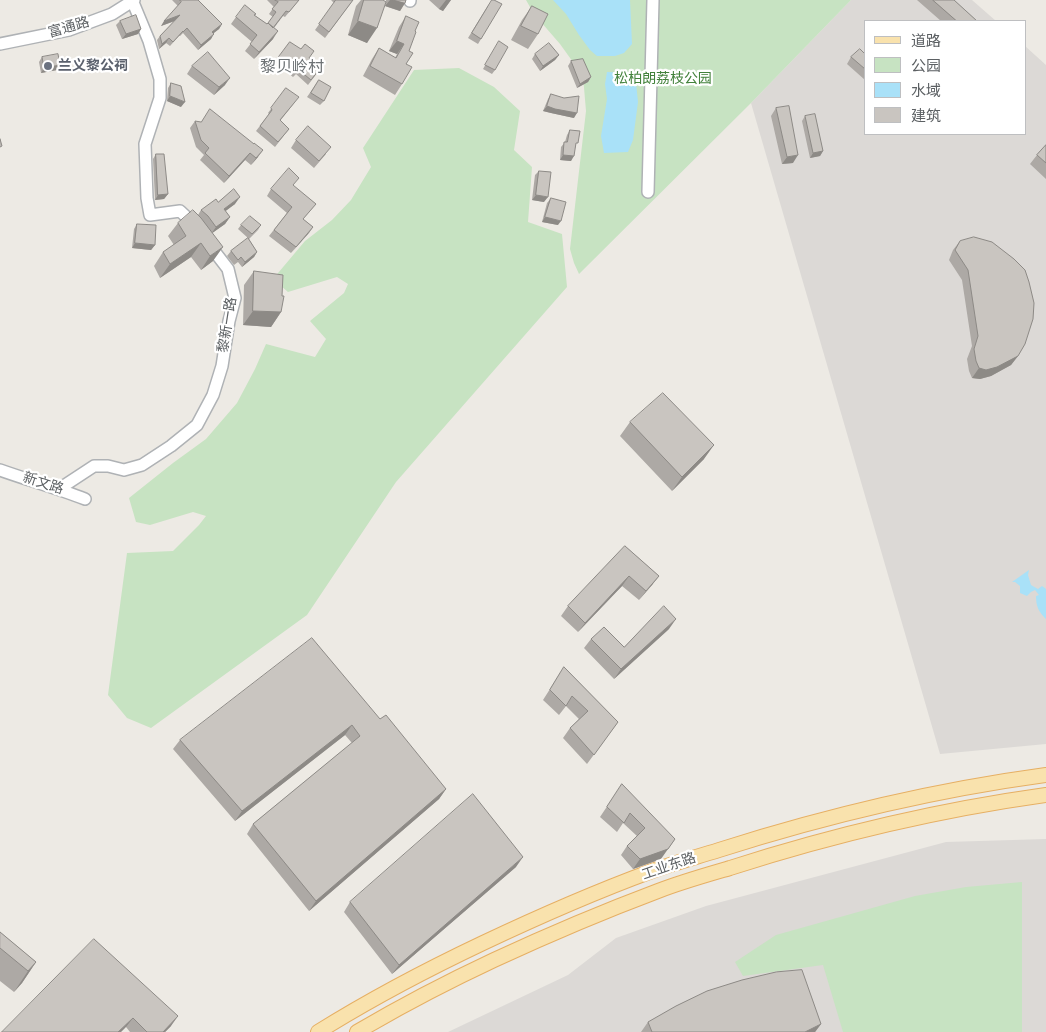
<!DOCTYPE html>
<meta charset="utf-8">
<style>
body{margin:0}
#map{position:relative;width:1046px;height:1032px;overflow:hidden;background:#edeae4;font-family:"Roboto Condensed","Noto Sans SC",sans-serif}
canvas{display:block}
.legend{position:absolute;left:864px;top:20px;width:162px;height:115px;box-sizing:border-box;background:#fff;border:1px solid #bebfc1;margin:0;padding:6px 9px;list-style:none;font-size:15px;color:#5c6063}
.legend li{display:flex;align-items:center;gap:10px;height:25px}
.legend b{width:25px;border:1px solid #bebfc1}
</style>
<div id="map">
<canvas width="1046" height="1032"></canvas>
<ul class="legend">
<li><b style="height:6px;background:#f9e2ad"></b>道路</li>
<li><b style="height:14px;background:#c7e3c2"></b>公园</li>
<li><b style="height:14px;background:#a9e1f8"></b>水域</li>
<li><b style="height:14px;background:#c9c5c0"></b>建筑</li>
</ul>
</div>
<script>
const g = document.querySelector('canvas').getContext('2d');
g.lineJoin = 'round';
function fill(path, color) { g.fillStyle = color; g.fill(path, 'evenodd'); }
function strokePath(path, color, width, dash) { g.strokeStyle = color; g.lineWidth = width; g.lineCap = dash ? 'butt' : 'round'; g.setLineDash(dash || []); g.stroke(path); }
function drawText(font, color, halo, rows, align = 'center') {
  g.font = font + ' "Roboto Condensed","Noto Sans SC",sans-serif'; g.lineWidth = 4.5; g.setLineDash([]); g.textBaseline = 'middle'; g.strokeStyle = halo; g.fillStyle = color; for (const [text, x, y, turn = 0] of rows) {
    g.save(); g.translate(x, y); g.rotate((+turn || 0) * Math.PI / 180); g.textAlign = isNaN(turn) ? turn : align; if (halo) g.strokeText(text, 0, 0); g.fillText(text, 0, 0); g.restore();
  }
}
fill(new Path2D(`
 M 851,0 L 972,0 L 996,21 L 865,21 L 865,134 L 1025,134 L 1025,46 L 1046,65 L 1046,744 L 940,754 L 751,103 Z
 M 1046,839 L 1046,1032 L 448,1032 L 568,975 L 616,938 L 706,906 L 946,842 Z`), '#dcd9d6');
fill(new Path2D(`
 M 526,0 L 851,0 L 751,103 L 579,274 L 574,263 L 570,249 L 586,111 L 583,76 L 560,44 L 534,14 Z
 M 459,68 L 494,87 L 520,111 L 514,150 L 532,167 L 528,222 L 562,234 L 567,287 L 396,482 L 307,615 L 151,728 L 127,718 L 108,695 L 127,553 L 173,551 L 199,525 L 206,516 L 193,512 L 150,525 L 136,522 L 129,498 L 173,463 L 206,439 L 237,403 L 255,369 L 266,344 L 315,357 L 326,339 L 310,321 L 344,293 L 348,284 L 337,277 L 288,292 L 273,279 L 305,241 L 332,220 L 351,200 L 371,167 L 363,148 L 414,70 Z
 M 1022,882 L 1022,1032 L 843,1032 L 823,965 L 743,976 L 735,962 L 776,935 L 915,896 L 966,887 Z`), '#c7e3c2');
fill(new Path2D(`
 M 553,0 L 630,0 L 632,44 L 624,53 L 615,56 L 597,56 L 590,50 L 579,35 L 566,14 Z
 M 607,72 L 629,73 L 636,83 L 638,102 L 633,140 L 628,152 L 604,153 L 601,136 L 607,99 L 605,84 Z
 M 1029,570 L 1028,575 L 1031,585 L 1038,589 L 1042,586 L 1046,589 L 1046,619 C 1039,612 1036,607 1036,596 L 1039,595 L 1035,590 L 1031,592 L 1027,596 L 1020,593 L 1020,586 L 1015,582 L 1012,582 Z`), '#a9e1f8');
const minor = new Path2D(`
 M 132,0 L 149,41 L 160,79 L 160,98 L 145,144 L 147,198 L 150,215 L 180,211 L 196,226
 M 410,1 L 410,0
 M 0,44 L 69,30 L 112,14 L 134,0
 M 648,192 L 653,0
 M 0,470 C 28,480 57,488 85,499
 M 59,489 L 94,466 L 108,466 L 124,470 L 142,465 L 171,446 L 197,425 L 213,395 L 222,366 L 229,321 L 235,298 L 228,269 L 208,243`);
const major = new Path2D(`
 M 318,1032 C 371,999 426,970 483,943 C 538,917 595,892 652,871 C 674,863 697,857 719,850 C 826,816 935,790 1046,775
 M 357,1032 C 401,1006 447,982 494,960 C 548,935 602,912 658,891 C 681,882 706,875 730,868 C 833,835 938,810 1046,795`);
strokePath(minor, '#afb2b5', 14);
strokePath(major, '#e6af63', 16);
strokePath(minor, '#fff', 11);
strokePath(major, '#f9e2ad', 14);
fill(new Path2D(`
 M 172,0 L 198,0 L 222,24 L 219,29 L 213,33 L 211,39 L 198,50 L 183,33 L 180,36 L 179,36 L 170,46 L 166,43 L 159,49 L 157,40 L 160,36 L 175,21 L 161,26 L 178,6 Z
 M 267,0 L 299,0 L 285,17 L 283,16 L 274,28 L 273,39 L 254,59 L 245,51 L 252,42 L 231,24 L 236,17 L 254,15 L 267,24 L 273,17 L 269,14 L 274,7 Z
 M 331,0 L 353,0 L 325,38 L 315,30 L 334,3 Z
 M 361,0 L 383,0 L 367,43 L 348,35 L 356,6 Z
 M 386,0 L 406,0 L 405,3 L 400,11 L 385,6 Z
 M 429,0 L 451,0 L 443,11 L 439,9 Z
 M 917,0 L 954,0 L 977,21 L 941,21 Z
 M 489,4 L 481,39 L 478,44 L 468,38 Z
 M 532,6 L 538,34 L 528,49 L 511,40 L 522,20 Z
 M 406,16 L 409,51 L 402,84 L 395,95 L 363,76 L 372,59 L 379,48 L 395,58 L 397,54 L 389,51 L 399,27 Z
 M 120,21 L 141,29 L 138,34 L 122,39 L 116,25 Z
 M 290,42 L 309,58 L 318,72 L 308,85 L 296,74 L 293,77 L 275,62 Z
 M 497,45 L 495,70 L 492,74 L 483,69 Z
 M 535,54 L 559,55 L 555,60 L 540,71 L 532,59 Z
 M 865,54 L 865,80 L 847,64 L 851,57 Z
 M 42,57 L 60,65 L 57,70 L 41,73 L 39,62 Z
 M 571,61 L 591,77 L 588,82 L 577,88 L 568,66 Z
 M 192,66 L 225,85 L 214,95 L 187,74 Z
 M 319,80 L 324,101 L 320,105 L 307,97 Z
 M 171,83 L 181,107 L 167,101 L 168,88 Z
 M 286,88 L 295,102 L 280,121 L 289,129 L 275,147 L 256,131 L 269,114 L 268,113 Z
 M 551,94 L 574,118 L 551,113 L 543,111 L 548,99 Z
 M 776,108 L 793,163 L 782,164 L 771,116 Z
 M 805,116 L 823,151 L 820,156 L 810,158 L 802,121 Z
 M 195,121 L 258,157 L 251,165 L 245,160 L 224,183 L 200,160 L 204,155 L 196,147 L 190,128 Z
 M 570,130 L 576,145 L 571,161 L 560,160 L 561,147 L 565,142 L 567,135 Z
 M 296,140 L 326,154 L 314,168 L 291,148 Z
 M 1046,145 L 1046,179 L 1030,164 L 1037,155 Z
 M 156,154 L 168,194 L 164,199 L 155,200 L 153,159 Z
 M 539,171 L 544,202 L 532,200 L 535,175 Z
 M 293,186 L 316,204 L 303,219 L 313,227 L 291,253 L 269,236 L 287,213 L 267,196 L 271,189 Z
 M 551,198 L 558,225 L 542,222 L 547,203 Z
 M 218,202 L 235,204 L 225,211 L 230,217 L 225,224 L 212,233 L 213,261 L 201,270 L 191,257 L 160,278 L 154,266 L 163,252 L 174,245 L 168,236 L 178,223 L 198,215 L 201,210 Z
 M 137,224 L 155,245 L 151,250 L 132,248 L 134,229 Z
 M 241,225 L 261,225 L 258,230 L 249,239 L 257,252 L 254,257 L 242,267 L 238,262 L 234,265 L 227,256 L 231,251 L 248,238 L 238,229 Z
 M 960,241 L 1018,356 L 1011,365 L 991,376 L 980,379 L 972,378 L 969,371 L 967,359 L 972,346 L 962,280 L 949,260 L 953,250 Z
 M 254,271 L 281,312 L 271,327 L 243,325 L 244,285 Z
 M 630,422 L 704,459 L 672,491 L 620,436 Z
 M 625,546 L 659,576 L 652,585 L 639,600 L 622,586 L 578,632 L 561,616 L 568,606 Z
 M 669,629 L 614,679 L 584,648 L 591,639 L 624,647 Z
 M 564,667 L 618,722 L 587,764 L 563,738 L 570,728 L 579,719 L 566,706 L 559,715 L 543,700 Z
 M 380,719 L 446,789 L 439,799 L 309,911 L 247,834 L 253,824 L 352,743 L 345,735 L 235,821 L 173,749 L 180,740 Z
 M 622,784 L 661,859 L 633,869 L 621,855 L 627,846 L 637,836 L 623,823 L 617,832 L 600,817 Z
 M 516,867 L 392,974 L 344,912 L 350,902 Z
 M 0,932 L 36,962 L 22,983 L 14,992 L 0,981 Z
 M 94,939 L 171,1026 L 165,1032 L 130,1032 L 126,1027 Z
 M 648,1022 L 821,1024 L 815,1032 L 641,1032 Z`), '#ada9a5');
fill(new Path2D(`
 M 390,0 L 393,0 L 405,3 L 400,11 L 385,6 Z
 M 446,0 L 451,0 L 443,11 L 439,9 Z
 M 180,15 L 177,20 L 161,26 L 164,21 Z
 M 358,21 L 377,28 L 367,43 L 348,35 Z
 M 222,24 L 219,29 L 209,37 L 212,32 Z
 M 141,29 L 138,34 L 122,39 L 126,34 Z
 M 278,31 L 273,39 L 254,59 L 259,52 Z
 M 214,34 L 211,39 L 198,50 L 201,45 Z
 M 169,38 L 166,43 L 159,49 L 162,44 Z
 M 397,41 L 404,44 L 397,54 L 389,51 Z
 M 559,55 L 555,60 L 540,71 L 543,66 Z
 M 60,65 L 57,70 L 41,73 L 44,68 Z
 M 591,77 L 588,82 L 577,88 L 580,84 Z
 M 230,78 L 225,85 L 214,95 L 219,87 Z
 M 170,96 L 185,102 L 181,107 L 167,101 Z
 M 547,106 L 577,113 L 574,118 L 551,113 L 543,111 Z
 M 263,150 L 258,157 L 251,165 L 256,158 Z
 M 823,151 L 820,156 L 810,158 L 813,153 Z
 M 250,153 L 245,160 L 224,183 L 229,176 Z
 M 563,155 L 574,156 L 571,161 L 560,160 Z
 M 798,155 L 793,163 L 782,164 L 787,157 Z
 M 168,194 L 164,199 L 155,200 L 158,195 Z
 M 536,195 L 548,197 L 544,202 L 532,200 Z
 M 240,197 L 235,204 L 219,216 L 224,209 Z
 M 230,217 L 225,224 L 211,234 L 216,227 Z
 M 545,217 L 561,221 L 558,225 L 542,222 Z
 M 313,227 L 309,233 L 291,253 L 296,247 Z
 M 135,243 L 155,245 L 151,250 L 132,248 Z
 M 201,243 L 191,257 L 160,278 L 170,264 Z
 M 223,247 L 213,261 L 201,270 L 210,256 Z
 M 257,252 L 254,257 L 242,267 L 245,262 Z
 M 253,311 L 281,312 L 271,327 L 243,325 Z
 M 1018,356 L 1011,365 L 991,376 L 980,379 L 972,378 L 979,368 Z
 M 714,445 L 704,459 L 672,491 L 682,477 Z
 M 629,576 L 622,586 L 578,632 L 585,623 Z
 M 659,576 L 652,585 L 639,600 L 646,591 Z
 M 676,619 L 669,629 L 614,679 L 621,669 Z
 M 352,725 L 345,735 L 235,821 L 242,811 Z
 M 446,789 L 439,799 L 309,911 L 316,901 Z
 M 675,839 L 661,859 L 633,869 L 640,859 Z
 M 523,857 L 516,867 L 392,974 L 399,965 Z
 M 36,962 L 22,983 L 14,992 L 28,971 Z
 M 178,1016 L 171,1026 L 165,1032 L 163,1032 Z
 M 133,1018 L 126,1027 L 121,1032 L 118,1032 Z
 M 821,1024 L 815,1032 L 805,1032 Z`), '#8d8a86');
const building = new Path2D(`
 M 180,0 L 198,0 L 222,24 L 212,32 L 214,34 L 201,45 L 187,28 L 183,32 L 183,31 L 173,42 L 169,38 L 162,44 L 160,36 L 180,15 L 164,21 L 181,2 Z
 M 275,0 L 299,0 L 289,12 L 286,11 L 273,28 L 268,23 L 276,12 L 272,9 L 278,2 Z
 M 336,0 L 353,0 L 329,32 L 319,24 Z
 M 364,0 L 383,0 L 386,2 L 377,28 L 358,21 Z
 M 393,0 L 406,0 L 405,3 Z
 M 492,0 L 494,0 L 502,4 L 481,39 L 472,33 Z
 M 933,0 L 954,0 L 977,21 L 957,21 Z
 M 245,5 L 256,14 L 254,15 L 267,24 L 268,23 L 278,31 L 259,52 L 250,44 L 257,35 L 236,17 Z
 M 532,6 L 548,14 L 538,34 L 521,26 Z
 M 136,15 L 141,29 L 126,34 L 120,21 Z
 M 406,16 L 419,22 L 415,31 L 416,32 L 409,51 L 413,53 L 406,64 L 412,67 L 402,84 L 370,66 L 379,48 L 396,58 L 404,44 L 397,41 Z
 M 499,41 L 508,47 L 495,70 L 485,65 Z
 M 290,42 L 301,49 L 305,44 L 314,51 L 309,58 L 321,67 L 311,80 L 299,70 L 297,73 L 278,58 Z
 M 549,43 L 559,55 L 543,66 L 535,54 Z
 M 860,49 L 865,54 L 865,69 L 851,57 Z
 M 208,52 L 230,78 L 219,87 L 192,66 Z
 M 58,54 L 60,65 L 44,68 L 42,57 Z
 M 583,59 L 591,77 L 580,84 L 571,61 Z
 M 319,80 L 331,87 L 324,101 L 311,93 Z
 M 171,83 L 181,86 L 185,102 L 170,96 Z
 M 286,88 L 299,97 L 280,120 L 289,129 L 278,142 L 260,126 L 272,110 L 271,108 Z
 M 551,94 L 564,98 L 579,96 L 577,113 L 555,109 L 547,106 Z
 M 789,106 L 798,155 L 787,157 L 776,108 Z
 M 210,109 L 254,144 L 254,143 L 263,150 L 256,158 L 250,153 L 229,176 L 205,153 L 209,148 L 201,140 L 195,121 L 201,122 Z
 M 815,114 L 823,151 L 813,153 L 805,116 Z
 M 308,126 L 331,147 L 319,161 L 296,140 Z
 M 570,130 L 580,131 L 578,143 L 576,143 L 574,156 L 563,155 L 564,142 L 567,142 Z
 M 0,139 L 2,146 L 0,147 Z
 M 1046,145 L 1046,163 L 1037,155 Z
 M 156,154 L 164,154 L 168,194 L 158,195 Z
 M 289,168 L 299,178 L 293,185 L 316,204 L 303,219 L 313,227 L 296,247 L 274,230 L 292,207 L 271,189 Z
 M 539,171 L 551,172 L 548,197 L 536,195 Z
 M 234,189 L 240,197 L 224,209 L 230,217 L 216,227 L 208,216 L 201,210 L 216,199 L 218,202 Z
 M 551,198 L 566,202 L 561,221 L 545,217 Z
 M 193,210 L 201,218 L 223,247 L 210,256 L 201,243 L 170,264 L 163,252 L 186,236 L 178,223 Z
 M 250,216 L 261,225 L 252,234 L 241,225 Z
 M 137,224 L 156,225 L 155,245 L 135,243 Z
 M 974,237 L 992,242 L 1014,259 L 1025,270 L 1029,282 L 1034,303 L 1033,319 L 1025,344 L 1018,356 L 997,367 L 986,370 L 979,368 L 976,361 L 974,349 L 978,336 L 968,270 L 955,250 L 960,241 Z
 M 248,238 L 257,252 L 245,262 L 241,257 L 238,260 L 231,251 Z
 M 254,271 L 283,275 L 282,296 L 284,296 L 281,312 L 253,311 Z
 M 663,393 L 714,445 L 682,477 L 630,422 Z
 M 625,546 L 659,576 L 646,591 L 629,576 L 585,623 L 568,606 Z
 M 664,606 L 676,619 L 621,669 L 591,639 L 604,627 L 624,647 Z
 M 312,638 L 380,719 L 386,715 L 446,789 L 316,901 L 253,824 L 360,736 L 352,725 L 242,811 L 180,740 Z
 M 564,667 L 618,722 L 594,755 L 570,728 L 588,711 L 572,696 L 566,706 L 550,690 Z
 M 622,784 L 675,839 L 668,849 L 640,859 L 627,846 L 645,828 L 630,813 L 624,823 L 607,807 Z
 M 473,794 L 523,857 L 399,965 L 350,902 Z
 M 0,932 L 36,962 L 28,971 L 0,948 Z
 M 94,939 L 178,1016 L 163,1032 L 147,1032 L 133,1018 L 118,1032 L 2,1032 Z
 M 802,970 L 821,1024 L 805,1032 L 652,1032 L 648,1022 L 676,1006 L 707,991 L 742,980 L 776,972 Z`);
fill(building, '#c9c5c0');
strokePath(building, '#8d8a86', 1);
for (const [x, y, r, color] of [
 [48,66,5,"#6b7280"]
]) { const dot = new Path2D(); dot.arc(x, y, r, 0, 2 * Math.PI); g.fillStyle = color; g.fill(dot); strokePath(dot, '#fff', 2); }
drawText('14px', '#5c6063', '#fff', [
 ["富通路",69,28,-16],
 ["黎新一路",228,325,-81],
 ["新文路",43,484,18],
 ["工业东路",669,867,-19]
]);
drawText('bold 14px', '#5b616d', '#fff', [
 ["兰义黎公祠",58,66]
], 'left');
drawText('14px', '#43823c', '#fff', [
 ["松柏朗荔枝公园",663,79]
]);
drawText('16px', '#6d7275', '#fff', [
 ["黎贝岭村",292,68]
]);
</script>
